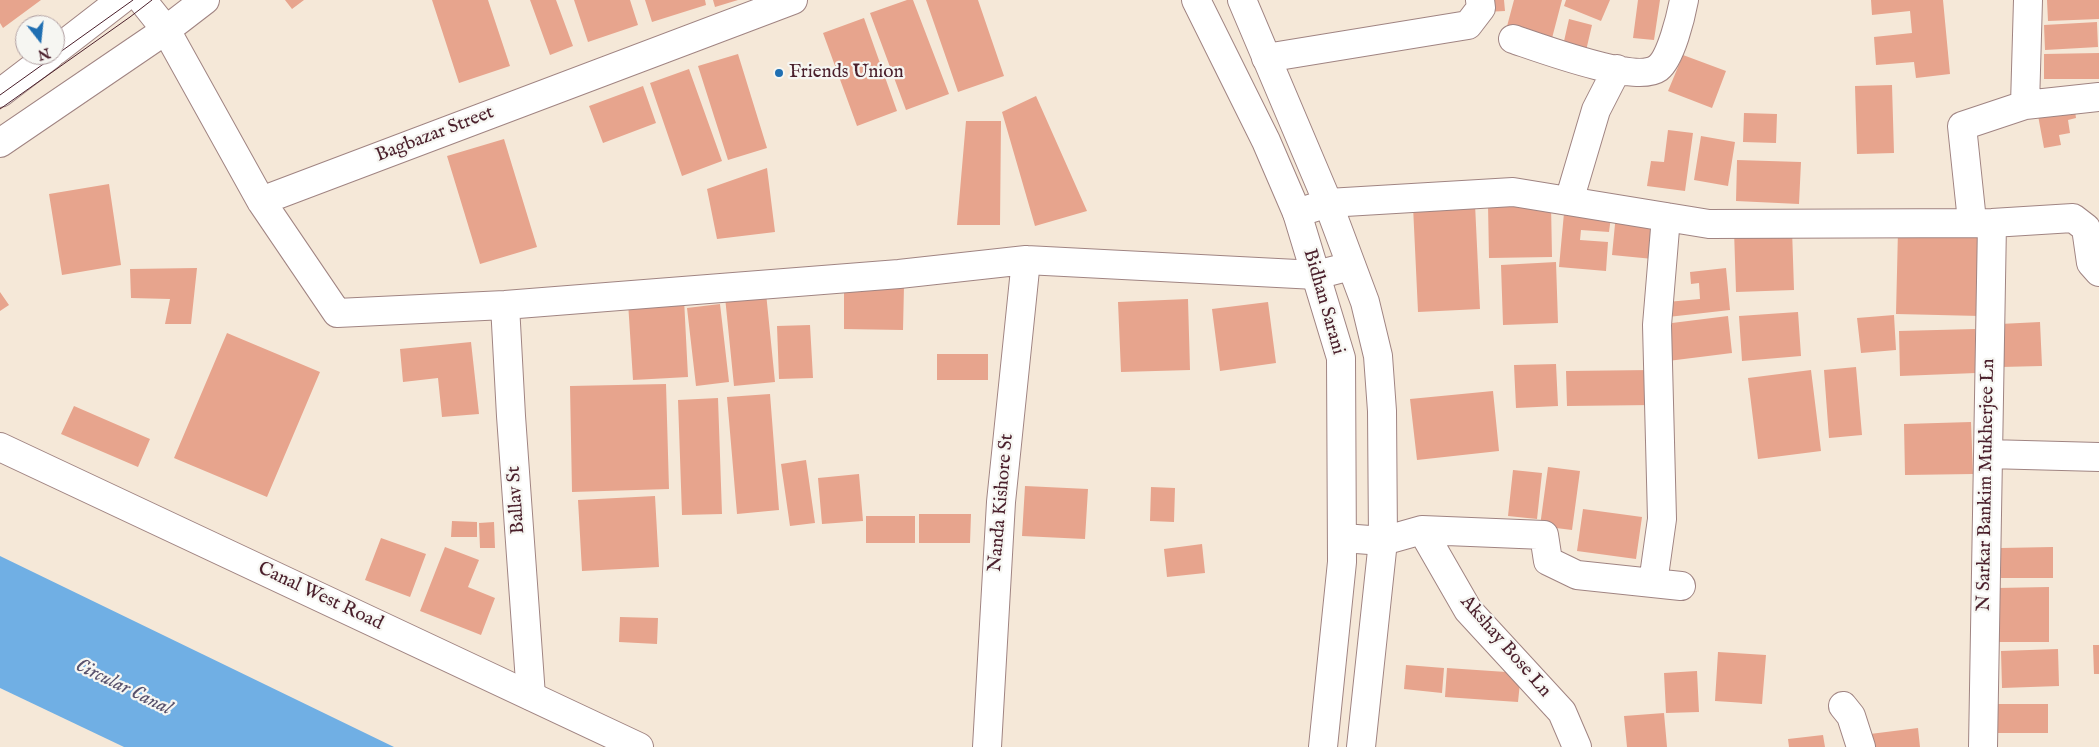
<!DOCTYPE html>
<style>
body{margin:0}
#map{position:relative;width:2099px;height:747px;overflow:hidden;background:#f5e8d8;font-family:"IM FELL English",serif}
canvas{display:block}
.north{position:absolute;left:15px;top:15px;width:50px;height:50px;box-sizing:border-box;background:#f6f6f2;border:1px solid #b1a0a2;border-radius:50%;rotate:164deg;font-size:14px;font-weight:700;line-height:20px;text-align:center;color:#4a1f2b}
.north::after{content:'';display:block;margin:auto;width:18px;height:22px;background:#1f6fb2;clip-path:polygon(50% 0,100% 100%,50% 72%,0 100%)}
</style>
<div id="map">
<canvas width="2099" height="747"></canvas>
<div class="north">N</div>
</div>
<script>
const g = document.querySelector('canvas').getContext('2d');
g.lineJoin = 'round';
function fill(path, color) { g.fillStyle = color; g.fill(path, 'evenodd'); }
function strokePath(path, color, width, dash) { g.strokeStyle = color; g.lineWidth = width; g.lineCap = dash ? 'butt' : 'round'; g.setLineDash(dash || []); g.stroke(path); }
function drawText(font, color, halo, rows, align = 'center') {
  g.font = font + ' "IM FELL English",serif'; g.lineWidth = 4.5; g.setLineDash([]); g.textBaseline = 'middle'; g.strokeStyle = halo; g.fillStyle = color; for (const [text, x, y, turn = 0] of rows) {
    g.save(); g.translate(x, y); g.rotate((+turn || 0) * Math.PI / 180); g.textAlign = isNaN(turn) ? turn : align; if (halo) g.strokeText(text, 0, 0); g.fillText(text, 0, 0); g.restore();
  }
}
fill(new Path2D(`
 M 0,556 L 394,747 L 124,747 L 0,688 Z`), '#70afe4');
fill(new Path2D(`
 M 0,0 L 41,0 L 3,28 L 0,23 Z
 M 285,0 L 304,0 L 292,9 Z
 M 432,0 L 488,0 L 510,66 L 459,83 Z
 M 530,0 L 556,0 L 573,46 L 550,55 Z
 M 574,0 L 630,0 L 638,25 L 588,42 Z
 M 645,0 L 705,0 L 706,5 L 652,22 Z
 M 713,0 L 738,0 L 715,7 Z
 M 907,0 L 913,0 L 949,94 L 906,110 L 870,13 Z
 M 926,0 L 978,0 L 1004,76 L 958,92 Z
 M 1484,0 L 1504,0 L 1505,11 L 1485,12 Z
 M 1514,0 L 1562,0 L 1551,42 L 1506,30 Z
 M 1566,0 L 1610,0 L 1601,21 L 1564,6 Z
 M 1638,0 L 1660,0 L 1654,40 L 1633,38 Z
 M 1871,0 L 1943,0 L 1950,74 L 1916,78 L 1914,62 L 1876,65 L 1874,37 L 1912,33 L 1910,11 L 1872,15 Z
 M 2047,0 L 2099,0 L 2099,19 L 2048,21 Z
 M 864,18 L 897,111 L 857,126 L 823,33 Z
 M 1569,19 L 1592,25 L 1585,55 L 1562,50 Z
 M 2097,22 L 2098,47 L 2045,50 L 2044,25 Z
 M 2099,53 L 2099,79 L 2044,79 L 2044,54 Z
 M 738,54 L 767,148 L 728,160 L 698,66 Z
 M 1683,55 L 1726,71 L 1712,108 L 1668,91 Z
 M 689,69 L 722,161 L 682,176 L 650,83 Z
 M 1892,85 L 1894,153 L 1857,154 L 1855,86 Z
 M 643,86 L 656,123 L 603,143 L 589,106 Z
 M 1036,96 L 1087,211 L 1035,226 L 1002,112 Z
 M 2074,104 L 2076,118 L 2068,120 L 2070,133 L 2059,135 L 2061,145 L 2044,148 L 2037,110 Z
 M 1744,113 L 1777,114 L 1776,143 L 1743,142 Z
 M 966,121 L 1001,121 L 1000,225 L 957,225 Z
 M 1668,130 L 1693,133 L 1685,191 L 1647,186 L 1651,161 L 1664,162 Z
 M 1701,136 L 1735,142 L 1728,186 L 1694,180 Z
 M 504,139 L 537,247 L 480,264 L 447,156 Z
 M 1737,160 L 1801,162 L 1799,204 L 1736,201 Z
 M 767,168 L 775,232 L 717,239 L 707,189 Z
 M 109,184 L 121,265 L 62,275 L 49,194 Z
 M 1475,204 L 1480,309 L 1418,312 L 1413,206 Z
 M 1551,204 L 1552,257 L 1489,258 L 1488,205 Z
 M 1564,213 L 1611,217 L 1609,232 L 1581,230 L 1580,240 L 1608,242 L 1606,271 L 1559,267 Z
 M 1616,214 L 1656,217 L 1653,259 L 1612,255 Z
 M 1792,229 L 1794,290 L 1736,292 L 1734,230 Z
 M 1898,230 L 1982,232 L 1980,316 L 1896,314 Z
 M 1556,262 L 1558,323 L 1503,325 L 1501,265 Z
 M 197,268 L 191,324 L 165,324 L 170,299 L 131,298 L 130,269 Z
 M 1726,268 L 1730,310 L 1668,317 L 1667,302 L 1700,299 L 1699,283 L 1691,284 L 1690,272 Z
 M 844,285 L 904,286 L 903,330 L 844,329 Z
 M 0,292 L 9,305 L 0,311 Z
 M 766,293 L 775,382 L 734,386 L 725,297 Z
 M 684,299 L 688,377 L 633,380 L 628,302 Z
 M 1188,299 L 1190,370 L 1121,372 L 1118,302 Z
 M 1268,302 L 1276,363 L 1220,371 L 1212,309 Z
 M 720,304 L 729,382 L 696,386 L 687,308 Z
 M 1798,312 L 1801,356 L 1742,361 L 1739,316 Z
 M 1894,315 L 1896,350 L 1861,353 L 1857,318 Z
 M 1728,316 L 1732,353 L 1668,361 L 1664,324 Z
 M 2040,322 L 2042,366 L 2001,367 L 2000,324 Z
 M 810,325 L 813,378 L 779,379 L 777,326 Z
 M 1975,329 L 1976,373 L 1900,376 L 1899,331 Z
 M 227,333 L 320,372 L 267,497 L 174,458 Z
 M 471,342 L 479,414 L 442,417 L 438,378 L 403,382 L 400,349 Z
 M 937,354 L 988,354 L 988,380 L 937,380 Z
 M 1556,364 L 1558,406 L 1516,408 L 1514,365 Z
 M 1856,367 L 1862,435 L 1829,438 L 1824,370 Z
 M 1652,370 L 1653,405 L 1567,406 L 1566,371 Z
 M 1811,370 L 1821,451 L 1758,459 L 1748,378 Z
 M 666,384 L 669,489 L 572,492 L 570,386 Z
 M 1493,391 L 1499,451 L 1417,460 L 1410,399 Z
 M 770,394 L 779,510 L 737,514 L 727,397 Z
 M 718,398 L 722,514 L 682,515 L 678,400 Z
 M 74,406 L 150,439 L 138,467 L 61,434 Z
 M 1971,422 L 1973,474 L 1905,475 L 1904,424 Z
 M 806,460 L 815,523 L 790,526 L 781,464 Z
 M 1548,467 L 1580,471 L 1572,530 L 1540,526 Z
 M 1513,470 L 1542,473 L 1537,519 L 1508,516 Z
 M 859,474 L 863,521 L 822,524 L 818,478 Z
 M 1025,486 L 1088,489 L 1085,539 L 1022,536 Z
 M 1151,487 L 1175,488 L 1174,522 L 1150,521 Z
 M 655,496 L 659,567 L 582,571 L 578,500 Z
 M 1583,509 L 1642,517 L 1636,559 L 1577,551 Z
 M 919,514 L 971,514 L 970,543 L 919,543 Z
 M 866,516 L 915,516 L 915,543 L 866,543 Z
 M 452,521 L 477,522 L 477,537 L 451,537 Z
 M 494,522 L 495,548 L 480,548 L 479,523 Z
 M 381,538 L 426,554 L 410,597 L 365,580 Z
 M 1202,544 L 1205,573 L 1167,577 L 1164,549 Z
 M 445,547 L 479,560 L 468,587 L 495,598 L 481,635 L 420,611 Z
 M 2053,547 L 2053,578 L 2001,578 L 2001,548 Z
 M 2049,587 L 2049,642 L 1998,642 L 1997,588 Z
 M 620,617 L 658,618 L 657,644 L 619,642 Z
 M 2093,645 L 2099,645 L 2099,674 L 2094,674 Z
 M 2058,649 L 2059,686 L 2002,688 L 2001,651 Z
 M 1718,652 L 1766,655 L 1762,704 L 1715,701 Z
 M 1406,665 L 1444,668 L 1442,693 L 1404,689 Z
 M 1447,668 L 1521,673 L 1518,702 L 1445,697 Z
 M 1697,671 L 1699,712 L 1666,713 L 1664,673 Z
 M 1998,704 L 2048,704 L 2048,733 L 1998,733 Z
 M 1664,713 L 1667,747 L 1627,747 L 1624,716 Z
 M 1918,728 L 1920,747 L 1872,747 L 1870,734 Z
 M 1823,735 L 1825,747 L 1789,747 L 1788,739 Z`), '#e7a48d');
const minor = new Path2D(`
 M 166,30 L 261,201 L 337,313 L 505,305 L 899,274 L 1026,260 L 1316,275 L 1351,266
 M 1513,39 C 1540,48 1636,84 1658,68 C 1671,58 1681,16 1684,0
 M 1266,58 L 1468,25 L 1481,8 L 1480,0
 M 2025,105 L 2028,0
 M 261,201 L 793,0
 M 1569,201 L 1596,110 L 1617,69
 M 1297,213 L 1328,203 L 1513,192 L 1709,224 L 1992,223 L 2073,218 L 2086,228 L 2091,263 L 2099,272
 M 1972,221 L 1962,126 L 2025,105 L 2099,97
 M 505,305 L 511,416 L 531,696
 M 1988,454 L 2099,457
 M 1422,530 L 1544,535 L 1548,561 L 1577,575 L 1681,586
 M 1343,538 L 1383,541 L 1422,530 L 1468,610 L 1562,712 L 1577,747
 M 1653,583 L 1662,519 L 1657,325 L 1666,217
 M 1843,706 L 1851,716 L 1861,747
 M 987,747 L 1001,502 L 1026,260
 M 1983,747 L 1992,223`);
const major = new Path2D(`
 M 142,0 L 166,30
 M 1196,0 L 1266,141 L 1297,213 L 1341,358 L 1342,562 L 1323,747
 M 1242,0 L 1328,203 L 1365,302 L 1378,356 L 1382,411 L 1383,541 L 1361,747
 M 55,51 L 121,0
 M 0,93 L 50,55
 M 0,143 L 166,30 L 205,0
 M 0,447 L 639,747`);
strokePath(minor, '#a08482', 30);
strokePath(major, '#a08482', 30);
strokePath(minor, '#fff', 28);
strokePath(major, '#fff', 28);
strokePath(new Path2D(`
 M 0,95 L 133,0
 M 0,109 L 130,17 L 152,0`), '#4a1f2b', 1);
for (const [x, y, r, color] of [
 [779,73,5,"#1f6fb2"]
]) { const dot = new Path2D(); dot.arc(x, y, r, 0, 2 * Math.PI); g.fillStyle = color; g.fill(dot); strokePath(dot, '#f6f6f2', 2); }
drawText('19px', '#4a1f2b', '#f6f6f2', [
 ["Friends Union",789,73]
], 'left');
drawText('19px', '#4a1f2b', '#f6f6f2', [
 ["Bagbazar Street",435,135,-21],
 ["Bidhan Sarani",1323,302,74],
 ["N Sarkar Bankim Mukherjee Ln",1987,485,-89],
 ["Ballav St",517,500,-94],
 ["Nanda Kishore St",1002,503,-85],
 ["Canal West Road",320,597,25],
 ["Akshay Bose Ln",1505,647,49]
]);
drawText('italic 20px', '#57516c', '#f6f6f2', [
 ["Circular Canal",123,688,26]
]);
</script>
